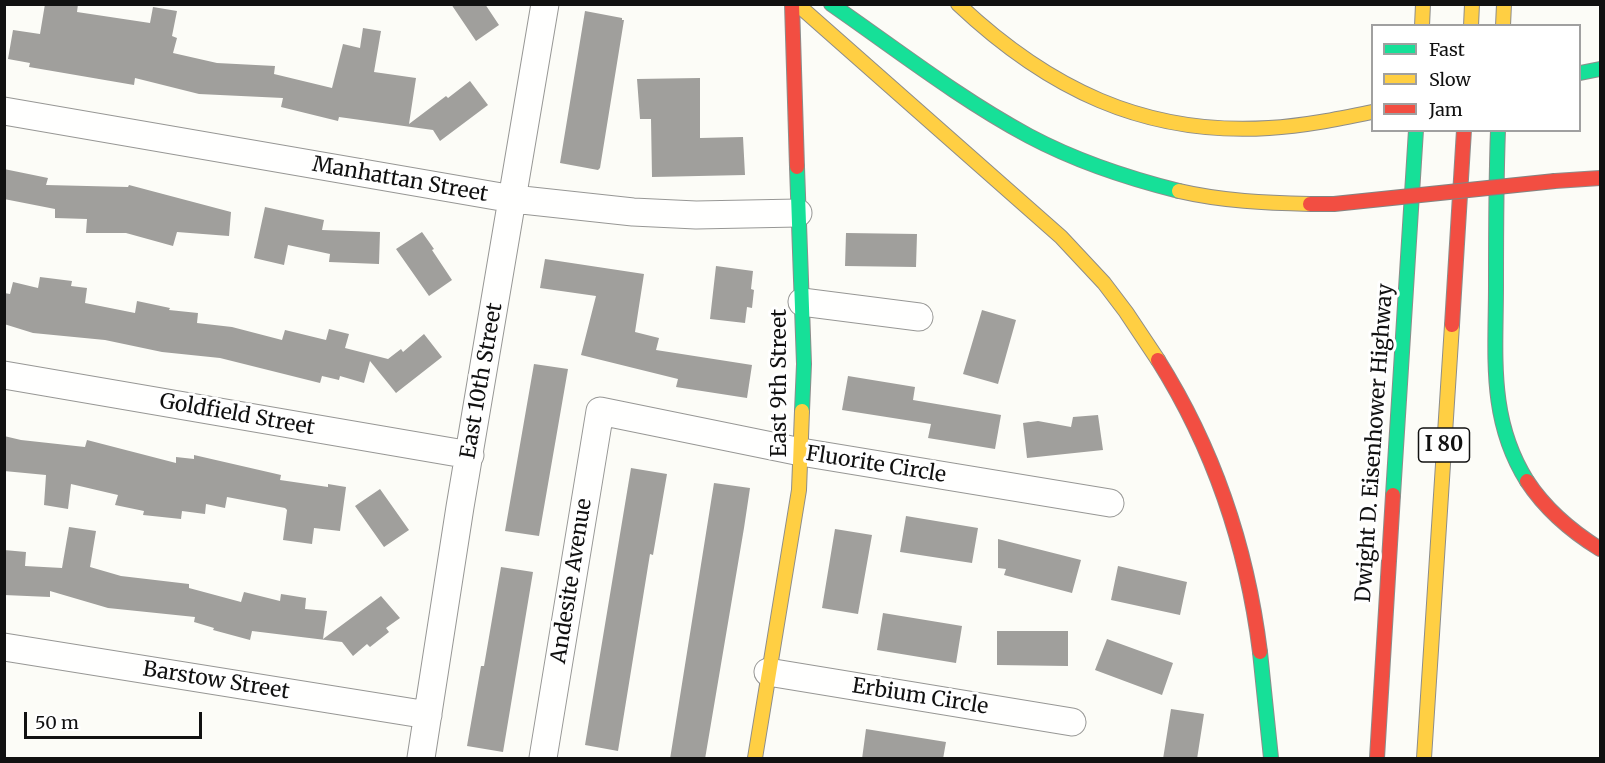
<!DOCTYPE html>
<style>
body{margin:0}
#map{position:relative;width:1605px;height:763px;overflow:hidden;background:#fcfcf7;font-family:Merriweather,serif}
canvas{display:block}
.frame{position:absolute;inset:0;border:6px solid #111;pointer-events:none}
.legend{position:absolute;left:1371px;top:24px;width:210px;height:108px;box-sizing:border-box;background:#fff;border:2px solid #a0a0a0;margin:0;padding:8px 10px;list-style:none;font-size:18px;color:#111}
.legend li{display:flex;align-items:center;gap:12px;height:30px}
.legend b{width:30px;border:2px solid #a0a0a0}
.scale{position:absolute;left:24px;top:712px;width:178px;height:27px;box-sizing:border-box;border:3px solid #111;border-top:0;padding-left:8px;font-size:18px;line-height:21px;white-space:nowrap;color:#111;-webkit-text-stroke:4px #fff;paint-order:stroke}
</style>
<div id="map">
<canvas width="1605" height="763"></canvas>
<div class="frame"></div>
<ul class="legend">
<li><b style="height:8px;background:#16e098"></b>Fast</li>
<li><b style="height:8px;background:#ffcf43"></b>Slow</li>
<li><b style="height:8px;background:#f24e42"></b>Jam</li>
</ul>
<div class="scale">50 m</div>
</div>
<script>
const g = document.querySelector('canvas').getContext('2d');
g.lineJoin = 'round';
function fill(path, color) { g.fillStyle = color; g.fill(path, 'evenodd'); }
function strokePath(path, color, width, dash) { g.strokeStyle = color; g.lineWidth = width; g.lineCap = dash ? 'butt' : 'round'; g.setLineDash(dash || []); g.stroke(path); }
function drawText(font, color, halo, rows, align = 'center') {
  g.font = font + ' Merriweather,serif'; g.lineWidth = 6; g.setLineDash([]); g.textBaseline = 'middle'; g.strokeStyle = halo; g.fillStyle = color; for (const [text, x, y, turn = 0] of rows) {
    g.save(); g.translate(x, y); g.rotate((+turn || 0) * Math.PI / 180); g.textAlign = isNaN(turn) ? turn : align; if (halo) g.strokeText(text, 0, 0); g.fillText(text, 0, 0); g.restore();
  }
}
fill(new Path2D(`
 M 45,4 L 78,4 L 77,12 L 150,23 L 153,7 L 177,11 L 172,36 L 177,38 L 173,53 L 217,63 L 275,66 L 274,74 L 332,88 L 343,44 L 360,48 L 363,28 L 381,31 L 374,72 L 416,78 L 409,124 L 446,96 L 448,98 L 470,81 L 488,105 L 440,141 L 433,130 L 339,117 L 338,121 L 281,107 L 283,98 L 199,94 L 135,78 L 134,85 L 29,67 L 30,63 L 8,59 L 13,30 L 40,34 Z
 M 451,4 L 485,4 L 499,25 L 476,41 Z
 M 585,11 L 622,18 L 622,20 L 624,20 L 600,168 L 598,170 L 560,163 Z
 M 700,78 L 700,138 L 743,137 L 745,175 L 652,177 L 651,119 L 640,119 L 637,79 Z
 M 4,169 L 48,178 L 46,185 L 128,187 L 129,185 L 231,212 L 229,236 L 177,232 L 173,246 L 126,233 L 86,233 L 87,219 L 55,218 L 55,209 L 4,199 Z
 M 265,207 L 324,220 L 322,230 L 380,232 L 379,264 L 329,262 L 330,254 L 288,245 L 284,265 L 254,258 Z
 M 422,232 L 434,249 L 432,250 L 452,280 L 429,296 L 396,249 Z
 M 846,233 L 917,234 L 916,267 L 845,266 Z
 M 545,259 L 644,274 L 635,332 L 659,338 L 656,350 L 752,365 L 747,398 L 676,387 L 678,379 L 581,355 L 596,296 L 540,288 Z
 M 716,266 L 753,271 L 751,289 L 754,290 L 752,308 L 747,307 L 745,323 L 710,319 Z
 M 40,277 L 72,281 L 71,286 L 87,288 L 85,303 L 135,313 L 137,301 L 170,308 L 169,310 L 198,313 L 197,323 L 232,327 L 282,340 L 285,330 L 326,340 L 329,329 L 349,334 L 345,348 L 388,359 L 401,349 L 403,352 L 424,334 L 442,357 L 396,393 L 370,361 L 364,383 L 340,376 L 339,380 L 322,376 L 320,383 L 220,358 L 162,352 L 105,340 L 33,333 L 4,324 L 4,293 L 10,294 L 13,282 L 38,288 Z
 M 982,310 L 1016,320 L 998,384 L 963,374 Z
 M 534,364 L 568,369 L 539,536 L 505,531 Z
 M 848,376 L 915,387 L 913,400 L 1001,415 L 995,449 L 928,438 L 931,424 L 842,410 Z
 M 1098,415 L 1103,450 L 1027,458 L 1023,423 L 1038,421 L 1071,427 L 1073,417 Z
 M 4,436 L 21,440 L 85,447 L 87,440 L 176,463 L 176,457 L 194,459 L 194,455 L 281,475 L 280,480 L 328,487 L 328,484 L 346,487 L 340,531 L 314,528 L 312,544 L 283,540 L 287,510 L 285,508 L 227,497 L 225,508 L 206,504 L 205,514 L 182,511 L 181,519 L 143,515 L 144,511 L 115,505 L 118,495 L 71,484 L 68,509 L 44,505 L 46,475 L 4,471 Z
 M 631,468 L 667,474 L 653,555 L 650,554 L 618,751 L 585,745 Z
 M 714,483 L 750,488 L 744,528 L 705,759 L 670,759 Z
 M 380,489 L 409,530 L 384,547 L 355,506 Z
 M 906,516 L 978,528 L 972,563 L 900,552 Z
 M 69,527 L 96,531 L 90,567 L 121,576 L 189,584 L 189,588 L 241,602 L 244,592 L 280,601 L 281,594 L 306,598 L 305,609 L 327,611 L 323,639 L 381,596 L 400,618 L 386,628 L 389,632 L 370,647 L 367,644 L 353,656 L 342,642 L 252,631 L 250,640 L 213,630 L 214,628 L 194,622 L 195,617 L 108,608 L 50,591 L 50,597 L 4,595 L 4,550 L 26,552 L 25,566 L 62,568 Z
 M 835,529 L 872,535 L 858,614 L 822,608 Z
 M 998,539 L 1081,560 L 1072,593 L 1004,575 L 1006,569 L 998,568 Z
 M 1118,566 L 1187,582 L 1180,615 L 1111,600 Z
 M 501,567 L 533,572 L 503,752 L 467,746 L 481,666 L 484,666 Z
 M 883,613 L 962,626 L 956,663 L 877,650 Z
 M 997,631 L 1068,631 L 1068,666 L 997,665 Z
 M 1107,639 L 1173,663 L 1162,695 L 1095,670 Z
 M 1171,709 L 1204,714 L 1197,759 L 1163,759 Z
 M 866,729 L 946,742 L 943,759 L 862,759 Z`), '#a09f9c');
const street = new Path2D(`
 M 4,111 L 513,199 L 633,212 L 696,215 L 798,213
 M 802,302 L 919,317
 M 4,375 L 470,455
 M 4,647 L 428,715
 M 768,672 L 1072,722
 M 421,758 L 460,507 L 545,4
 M 543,758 L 600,411 L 801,452 L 1110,503`);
const fast = new Path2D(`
 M 831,4 C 896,49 960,99 1029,136 C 1076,161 1127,178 1179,191
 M 1580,73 L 1600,69
 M 1498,130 C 1496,182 1496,234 1496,286 C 1496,356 1488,419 1527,481
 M 797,167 L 804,364 L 802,411
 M 1393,495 L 1416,130
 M 1260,652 L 1271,758`);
const slow = new Path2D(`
 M 797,4 L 1061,237 L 1104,283 L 1126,312 L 1158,360
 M 958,4 C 1047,88 1144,136 1269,128 C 1304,126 1338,119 1372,112
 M 1422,26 L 1423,4
 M 1471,26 L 1472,4
 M 1503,26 L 1504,4
 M 1179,191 C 1222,201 1266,203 1310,204
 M 755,758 L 799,490 L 802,411
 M 1424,758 L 1452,325`);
const jam = new Path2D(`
 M 792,4 L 797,167
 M 1555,181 L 1600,178
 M 1452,325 L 1464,130
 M 1158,360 C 1214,449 1247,548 1260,652
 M 1527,481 C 1546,510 1571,531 1600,549
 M 1377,758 L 1393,495`);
strokePath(street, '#979795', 29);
strokePath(fast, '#8d8d8b', 16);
strokePath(slow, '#8d8d8b', 16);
strokePath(jam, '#8d8d8b', 16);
strokePath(street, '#fffffe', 27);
strokePath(fast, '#16e098', 14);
strokePath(slow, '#ffcf43', 14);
strokePath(jam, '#f24e42', 14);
const jamBridge = new Path2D(`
 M 1310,204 L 1334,204 L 1555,181`);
strokePath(jamBridge, '#848482', 16, []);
strokePath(jamBridge, '#f24e42', 14);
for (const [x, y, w] of [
 [1444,445,51]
]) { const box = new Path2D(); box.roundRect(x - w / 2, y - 17, w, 34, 4.5); g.fillStyle = '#fff'; g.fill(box); strokePath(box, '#111', 1.5); }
drawText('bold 20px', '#111', null, [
 ["I 80",1444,445]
]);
drawText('21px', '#111', '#fff', [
 ["Manhattan Street",400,180,10],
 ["East 10th Street",482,381,-80],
 ["East 9th Street",780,383,-90],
 ["Goldfield Street",237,415,10],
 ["Dwight D. Eisenhower Highway",1375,443,-86],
 ["Fluorite Circle",876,465,9],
 ["Andesite Avenue",572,581,-81],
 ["Barstow Street",216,681,9],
 ["Erbium Circle",920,697,9]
]);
</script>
